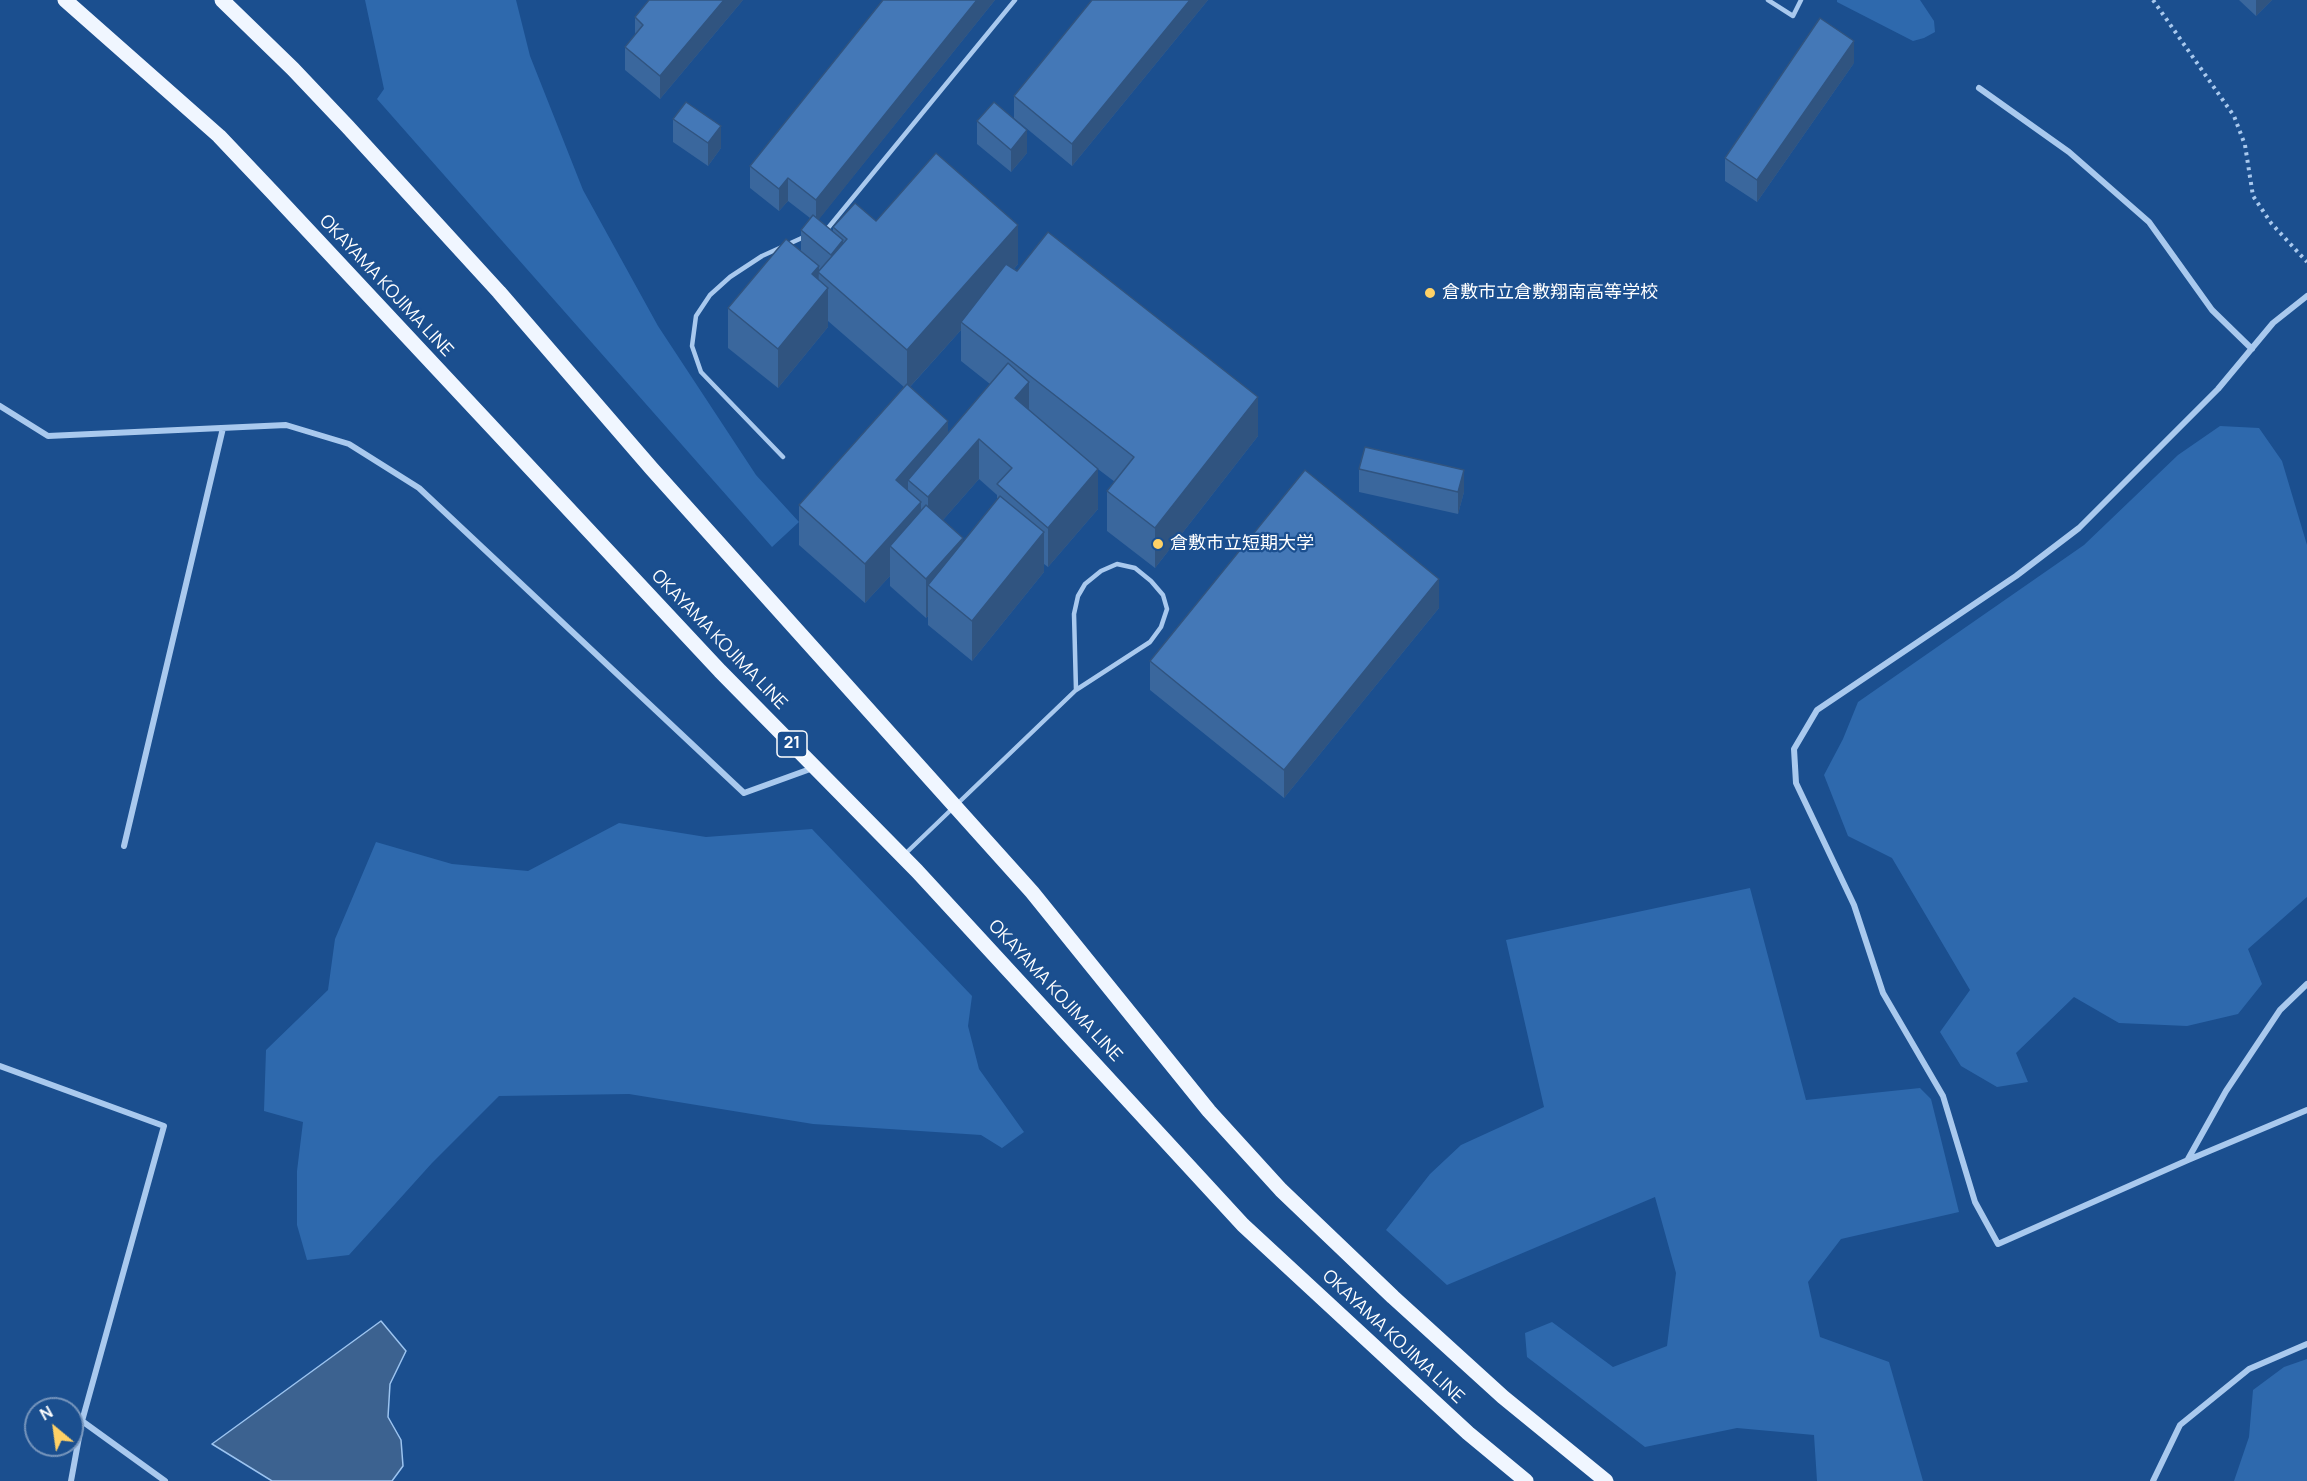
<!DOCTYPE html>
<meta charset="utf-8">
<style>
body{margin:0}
#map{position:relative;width:2307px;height:1481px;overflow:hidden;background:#1b4f8f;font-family:Manrope,sans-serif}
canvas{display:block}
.north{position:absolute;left:24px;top:1397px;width:60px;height:60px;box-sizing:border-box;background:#1b4f8f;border:2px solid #7695bc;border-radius:50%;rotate:331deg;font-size:16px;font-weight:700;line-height:24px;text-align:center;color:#fff}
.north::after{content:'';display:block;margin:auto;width:21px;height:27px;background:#ffd166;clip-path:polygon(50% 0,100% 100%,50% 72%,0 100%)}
</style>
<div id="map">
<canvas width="2307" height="1481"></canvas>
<div class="north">N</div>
</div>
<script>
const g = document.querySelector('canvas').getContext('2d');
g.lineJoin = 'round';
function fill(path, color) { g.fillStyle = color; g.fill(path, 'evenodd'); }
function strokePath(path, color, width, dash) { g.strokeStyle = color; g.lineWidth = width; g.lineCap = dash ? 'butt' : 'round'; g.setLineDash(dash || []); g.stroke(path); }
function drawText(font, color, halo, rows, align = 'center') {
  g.font = font + ' Manrope,"Noto Sans JP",sans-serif'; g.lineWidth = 4.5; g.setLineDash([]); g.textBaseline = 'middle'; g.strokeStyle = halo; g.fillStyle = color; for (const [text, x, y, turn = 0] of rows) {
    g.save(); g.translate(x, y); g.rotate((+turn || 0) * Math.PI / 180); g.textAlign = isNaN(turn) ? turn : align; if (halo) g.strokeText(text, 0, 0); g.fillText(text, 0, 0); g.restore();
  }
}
fill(new Path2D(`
 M 365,0 L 516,0 L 530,56 L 583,190 L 658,326 L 756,475 L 799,522 L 772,547 L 377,99 L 384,89 Z
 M 1837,0 L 1920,0 L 1934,21 L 1935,32 L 1924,38 L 1913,41 L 1837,2 Z
 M 2220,426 L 2259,428 L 2282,461 L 2307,545 L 2307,897 L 2248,949 L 2262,984 L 2238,1014 L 2187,1026 L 2119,1023 L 2074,997 L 2016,1053 L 2028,1082 L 1997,1087 L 1961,1066 L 1940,1032 L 1970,990 L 1892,858 L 1848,836 L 1824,775 L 1843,739 L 1858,702 L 2084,545 L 2178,455 Z
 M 619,823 L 706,837 L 812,829 L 972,996 L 968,1026 L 979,1069 L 1024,1132 L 1002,1148 L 981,1135 L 813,1124 L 629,1094 L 499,1096 L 432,1163 L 349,1255 L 307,1260 L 297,1225 L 297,1171 L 303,1122 L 264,1111 L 266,1050 L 328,990 L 335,939 L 376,842 L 452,864 L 528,871 Z
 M 1750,888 L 1806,1100 L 1920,1088 L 1931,1099 L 1959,1212 L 1841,1239 L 1808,1282 L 1820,1337 L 1889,1362 L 1923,1481 L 1817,1481 L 1814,1435 L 1737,1428 L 1645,1447 L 1527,1357 L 1525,1333 L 1552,1322 L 1613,1367 L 1667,1346 L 1676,1273 L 1655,1197 L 1447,1285 L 1386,1230 L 1430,1174 L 1461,1145 L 1544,1107 L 1506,940 Z
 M 2307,1359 L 2307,1481 L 2234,1481 L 2249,1437 L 2253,1390 L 2284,1367 Z`), '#2e69ad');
const water = new Path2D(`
 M 381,1321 L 406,1351 L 390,1384 L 388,1417 L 401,1440 L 403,1466 L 392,1481 L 272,1481 L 212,1444 Z`);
fill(water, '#3c6290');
strokePath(water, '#9cc4f0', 1.5);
strokePath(new Path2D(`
 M 2153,0 L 2234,116 L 2245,145 L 2253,196 L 2271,223 L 2307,262`), '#a9c9ee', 4, [3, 4.5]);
strokePath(new Path2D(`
 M 1768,0 L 1793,16 L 1801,0
 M 823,230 L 828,228 L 1015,0
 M 783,457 L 701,372 L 692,346 L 696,316 L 710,295 L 730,277 L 762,256 L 804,237
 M 905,854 L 1076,690 L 1150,642 L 1161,627 L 1167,609 L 1163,595 L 1151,581 L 1135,568 L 1117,564 L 1101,571 L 1085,584 L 1078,596 L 1074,614 L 1076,690`), '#a9c9ee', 4.5);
strokePath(new Path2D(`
 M 1979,88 L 2069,152 L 2149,222 L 2212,310 L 2252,349
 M 2307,296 L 2273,323 L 2218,389 L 2079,528 L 2016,576 L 1817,710 L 1794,749 L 1796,783 L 1854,905 L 1883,993 L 1943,1096 L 1975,1202 L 1998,1244 L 2188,1160 L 2307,1110
 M 0,406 L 48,436 L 286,425 L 349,444 L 419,488 L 744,793 L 813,768
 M 124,846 L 223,428
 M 0,1066 L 164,1126 L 82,1421 L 71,1481
 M 2188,1159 L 2226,1091 L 2280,1010 L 2307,984
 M 82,1421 L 165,1481
 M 2153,1481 L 2180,1425 L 2249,1369 L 2307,1344`), '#a9c9ee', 6);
strokePath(new Path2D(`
 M 65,0 L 219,136 L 274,194 L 720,671 L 917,871 L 1243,1225 L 1468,1433 L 1526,1481
 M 222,0 L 293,69 L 348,127 L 499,292 L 652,469 L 1032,892 L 1209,1111 L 1281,1190 L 1393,1297 L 1503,1397 L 1606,1481`), '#f0f6ff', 15);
fill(new Path2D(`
 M 743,0 L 660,99 L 625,70 L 625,47 L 635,35 L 635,17 Z
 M 883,0 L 995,0 L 818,220 L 833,232 L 833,227 L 876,221 L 1018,264 L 1014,269 L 1258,436 L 1155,568 L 1107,531 L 1107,491 L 1115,482 L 1090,463 L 1098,509 L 1048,567 L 1044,564 L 1044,572 L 972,661 L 928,625 L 928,616 L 926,618 L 890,586 L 890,576 L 865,603 L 799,545 L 799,505 L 904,387 L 828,321 L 828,327 L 778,388 L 728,348 L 728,308 L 801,251 L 801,230 L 810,218 L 788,201 L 779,211 L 750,188 L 750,166 ZM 961,330 L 961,361 L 990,384 L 948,433 L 910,387 ZM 979,479 L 997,495 L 997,500 L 963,543 L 943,520 Z
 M 1092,0 L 1208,0 L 1072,166 L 1014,118 L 1014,96 Z
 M 2239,0 L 2272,0 L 2256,16 Z
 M 1854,63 L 1757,202 L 1725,181 L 1725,158 Z
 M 673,119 L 721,148 L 708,166 L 673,142 Z
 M 977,121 L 1027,153 L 1011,172 L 977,144 Z
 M 1359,469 L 1464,492 L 1458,514 L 1359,492 Z
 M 1439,608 L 1284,798 L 1150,690 L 1150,661 Z`), '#3a679d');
fill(new Path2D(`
 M 724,0 L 743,0 L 660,99 L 660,76 Z
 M 977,0 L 995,0 L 816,223 L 816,200 Z
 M 1190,0 L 1208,0 L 1072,166 L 1072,144 Z
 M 2256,0 L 2272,0 L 2256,16 Z
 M 1854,41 L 1854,63 L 1757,202 L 1757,180 Z
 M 721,126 L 721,148 L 708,166 L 708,143 Z
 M 1027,130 L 1027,153 L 1011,172 L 1011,150 Z
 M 788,178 L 788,201 L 779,211 L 779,189 Z
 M 1018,225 L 1018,264 L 965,325 L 961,322 L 961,330 L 907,390 L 907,350 Z
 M 843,240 L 843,280 L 831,284 L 831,255 Z
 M 819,266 L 818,300 L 828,288 L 828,327 L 778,388 L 778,349 L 812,274 Z
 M 1029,382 L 1029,422 L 1015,398 Z
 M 1258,397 L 1258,436 L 1155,568 L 1155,528 Z
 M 948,421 L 948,460 L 908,480 L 908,506 L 896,480 Z
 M 979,439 L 979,479 L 928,537 L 928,497 Z
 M 1098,469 L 1098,509 L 1048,567 L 1048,528 Z
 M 1464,470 L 1464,492 L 1458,514 L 1458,492 Z
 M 921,502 L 921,541 L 890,546 L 890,576 L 865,603 L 865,564 Z
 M 1044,532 L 1044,572 L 972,661 L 972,621 Z
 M 963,538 L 963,577 L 928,585 L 928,616 L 926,618 L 926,579 Z
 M 1439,579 L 1439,608 L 1284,798 L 1284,770 Z`), '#305480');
const building = new Path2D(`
 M 649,0 L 724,0 L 660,76 L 625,47 L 643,25 L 635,17 Z
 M 883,0 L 977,0 L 816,200 L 788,178 L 779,189 L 750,166 Z
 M 1092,0 L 1190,0 L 1072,144 L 1014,96 Z
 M 1820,18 L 1854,41 L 1757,180 L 1725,158 Z
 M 686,102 L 721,126 L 708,143 L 673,119 Z
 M 994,102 L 1027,130 L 1011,150 L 977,121 Z
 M 936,153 L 1018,225 L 907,350 L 818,272 L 847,239 L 833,227 L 855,203 L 876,221 Z
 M 813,215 L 843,240 L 831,255 L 801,230 Z
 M 1048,232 L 1258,397 L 1155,528 L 1107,491 L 1134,457 L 961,322 L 1006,264 L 1017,271 Z
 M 786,239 L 819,266 L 812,274 L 828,288 L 778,349 L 728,308 Z
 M 1008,363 L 1029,382 L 1015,398 L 1098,469 L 1048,528 L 997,484 L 1012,468 L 979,439 L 928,497 L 908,480 Z
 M 907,384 L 948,421 L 896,480 L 921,502 L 865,564 L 799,505 Z
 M 1365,447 L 1464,470 L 1458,492 L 1359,469 Z
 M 1305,470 L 1439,579 L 1284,770 L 1150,661 Z
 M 1000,496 L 1044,532 L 972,621 L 928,585 Z
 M 926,505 L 963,538 L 926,579 L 890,546 Z`);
fill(building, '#4478b7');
strokePath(building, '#305480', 1.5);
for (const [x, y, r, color] of [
 [1430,293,6,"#ffd166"],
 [1158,544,6,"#ffd166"]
]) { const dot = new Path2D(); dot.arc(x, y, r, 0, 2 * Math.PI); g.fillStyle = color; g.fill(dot); strokePath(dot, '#1b4f8f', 2); }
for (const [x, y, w] of [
 [792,744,30]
]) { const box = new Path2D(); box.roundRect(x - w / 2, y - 13, w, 26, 4.5); g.fillStyle = '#1b4f8f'; g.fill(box); strokePath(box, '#fff', 1.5); }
drawText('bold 16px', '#fff', null, [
 ["21",792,744]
]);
drawText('18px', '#fff', '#1b4f8f', [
 ["OKAYAMA KOJIMA LINE",386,286,47],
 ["OKAYAMA KOJIMA LINE",719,640,46],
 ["OKAYAMA KOJIMA LINE",1055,991,47],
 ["OKAYAMA KOJIMA LINE",1393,1337,43]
]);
drawText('18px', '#fff', '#1b4f8f', [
 ["倉敷市立倉敷翔南高等学校",1442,293],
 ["倉敷市立短期大学",1170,544]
], 'left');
</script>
